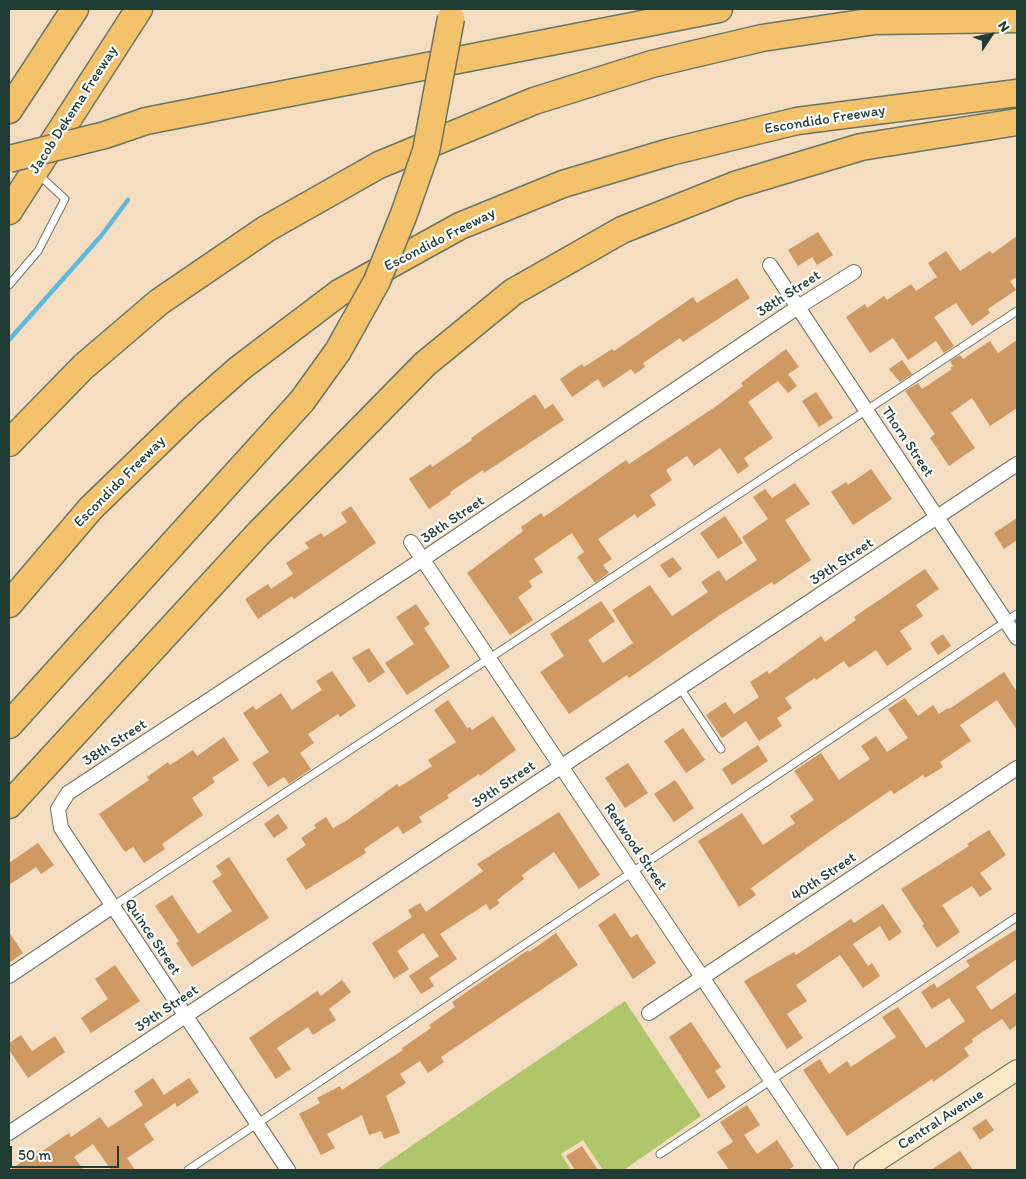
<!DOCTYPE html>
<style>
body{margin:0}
#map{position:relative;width:1026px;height:1179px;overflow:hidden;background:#f4ddc0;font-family:Itim,sans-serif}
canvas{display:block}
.frame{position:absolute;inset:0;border:10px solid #1f3d34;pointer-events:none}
.north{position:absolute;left:966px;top:10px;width:50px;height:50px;-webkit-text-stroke:4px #fff;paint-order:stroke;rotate:56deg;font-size:14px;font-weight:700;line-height:20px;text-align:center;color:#1f3d34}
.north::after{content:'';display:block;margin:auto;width:18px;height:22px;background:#1f3d34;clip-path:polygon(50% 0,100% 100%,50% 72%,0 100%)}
.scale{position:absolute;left:10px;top:1146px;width:109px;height:22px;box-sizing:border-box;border:2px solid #1f3d34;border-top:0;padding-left:6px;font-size:15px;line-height:18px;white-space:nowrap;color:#1f3d34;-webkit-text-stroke:4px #fff;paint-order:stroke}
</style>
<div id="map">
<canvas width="1026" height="1179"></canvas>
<div class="frame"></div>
<div class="north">N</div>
<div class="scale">50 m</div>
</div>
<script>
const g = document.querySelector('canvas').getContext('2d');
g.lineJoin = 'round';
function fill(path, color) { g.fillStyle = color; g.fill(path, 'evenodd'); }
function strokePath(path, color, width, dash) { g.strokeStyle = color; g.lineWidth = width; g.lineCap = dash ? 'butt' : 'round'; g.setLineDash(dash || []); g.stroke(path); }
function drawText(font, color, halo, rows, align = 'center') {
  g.font = font + ' Itim,sans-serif'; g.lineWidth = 4.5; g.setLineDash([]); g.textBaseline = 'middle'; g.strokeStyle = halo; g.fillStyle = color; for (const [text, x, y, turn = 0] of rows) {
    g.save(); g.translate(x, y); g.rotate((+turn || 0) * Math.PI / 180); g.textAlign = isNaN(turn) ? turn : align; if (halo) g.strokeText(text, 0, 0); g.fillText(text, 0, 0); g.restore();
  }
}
fill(new Path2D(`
 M 625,1001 L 701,1116 L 624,1170 L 603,1170 L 583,1140 L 561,1154 L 571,1170 L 376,1170 Z`), '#afc66b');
strokePath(new Path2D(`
 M 9,340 L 101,236 L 128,200`), '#5ebadc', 4.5);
fill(new Path2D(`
 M 818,232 L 833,255 L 817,265 L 812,257 L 798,266 L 788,250 Z
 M 1017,236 L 1017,277 L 1010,281 L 1016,290 L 988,309 L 990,313 L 972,326 L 956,303 L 934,317 L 954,346 L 944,353 L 936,341 L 908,360 L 893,338 L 870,353 L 846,317 L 865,304 L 867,308 L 884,296 L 887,300 L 911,284 L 916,291 L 937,277 L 928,263 L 946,251 L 960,271 L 990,251 L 992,254 Z
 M 737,278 L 750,298 L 683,342 L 680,338 L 643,363 L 645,367 L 635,374 L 631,369 L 603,388 L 598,379 L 572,397 L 560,379 L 582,364 L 584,367 L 612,349 L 614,351 L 693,297 L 697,303 Z
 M 1017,340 L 1017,408 L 990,426 L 972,398 L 951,413 L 975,448 L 949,466 L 930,438 L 935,434 L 905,391 L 918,383 L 922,389 L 952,369 L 950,368 L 953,366 L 950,361 L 960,355 L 963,359 L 990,341 L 998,353 Z
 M 786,349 L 799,367 L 788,374 L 797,386 L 788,393 L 778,381 L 748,402 L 773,438 L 744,458 L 749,466 L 738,474 L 720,448 L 694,466 L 687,456 L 666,470 L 672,480 L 650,495 L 656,505 L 637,518 L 635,514 L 598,539 L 612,559 L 603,565 L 609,573 L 595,583 L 577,557 L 584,552 L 572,533 L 534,559 L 543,572 L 529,581 L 532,587 L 518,597 L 533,620 L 510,635 L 467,573 L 523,531 L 521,527 L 541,513 L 544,517 L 626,460 L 629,464 L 715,407 L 743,386 L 741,383 Z
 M 902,360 L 912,374 L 900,382 L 889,369 Z
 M 816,392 L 833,418 L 819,427 L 802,401 Z
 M 535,394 L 545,409 L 553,404 L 564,420 L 484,473 L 483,470 L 450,492 L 451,494 L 429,509 L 409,479 L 431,464 L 432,467 L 472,440 L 471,438 Z
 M 871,469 L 892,499 L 853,525 L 831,492 L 846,482 L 848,485 Z
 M 795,483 L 810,504 L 785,520 L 811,560 L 774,585 L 772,582 L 723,613 L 629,678 L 627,675 L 569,714 L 540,672 L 564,656 L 550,634 L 601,601 L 615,621 L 588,640 L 603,663 L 633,643 L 612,610 L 650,585 L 672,616 L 708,592 L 701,582 L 719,570 L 726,581 L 757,560 L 742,537 L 768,519 L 753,497 L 765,489 L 772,498 Z
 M 351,506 L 376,543 L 294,599 L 292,596 L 258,619 L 245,599 L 268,584 L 271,589 L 293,574 L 286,563 L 309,548 L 305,543 L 321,533 L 324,537 L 347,522 L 341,513 Z
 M 725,516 L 743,543 L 718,559 L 700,533 Z
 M 1017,518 L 1017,540 L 1004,549 L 994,533 Z
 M 673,557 L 682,569 L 669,578 L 660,565 Z
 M 925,569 L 939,589 L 916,605 L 923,616 L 900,631 L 912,649 L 887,666 L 876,650 L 849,668 L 844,661 L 816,680 L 815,678 L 785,698 L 792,708 L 777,718 L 782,726 L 759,741 L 746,721 L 722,738 L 706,715 L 725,702 L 734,714 L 759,697 L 750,682 L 767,671 L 769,674 L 821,636 L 825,642 L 856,620 L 854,617 Z
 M 416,604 L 430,624 L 424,628 L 450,667 L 407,695 L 385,663 L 414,644 L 396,617 Z
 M 943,634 L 951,646 L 938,655 L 930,643 Z
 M 369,648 L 385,672 L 369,683 L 352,658 Z
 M 332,671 L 356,706 L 340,717 L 338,714 L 308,734 L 314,743 L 300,753 L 311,769 L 289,784 L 284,777 L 268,787 L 252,763 L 269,752 L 243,713 L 253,706 L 256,710 L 281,693 L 292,710 L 322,690 L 316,681 Z
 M 1004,672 L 1017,692 L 1017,730 L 997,700 L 960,725 L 971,741 L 940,762 L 943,767 L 925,778 L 923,775 L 894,794 L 891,790 L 826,834 L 751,888 L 756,895 L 739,907 L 698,841 L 742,813 L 763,845 L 795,823 L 790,816 L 814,800 L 794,771 L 821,753 L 839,780 L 870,759 L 861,746 L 876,736 L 887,752 L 908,738 L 888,709 L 905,698 L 918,716 L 933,705 L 939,714 L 948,708 L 949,709 Z
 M 448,700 L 467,728 L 470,727 L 472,730 L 493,716 L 516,750 L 480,776 L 479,774 L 447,795 L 449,798 L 419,817 L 422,822 L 403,834 L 398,826 L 364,849 L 366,853 L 306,890 L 286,859 L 306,845 L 301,838 L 316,828 L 314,825 L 326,817 L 333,828 L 346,821 L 397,784 L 399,787 L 432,766 L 428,760 L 456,742 L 434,710 Z
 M 683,728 L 705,760 L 686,773 L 664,741 Z
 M 224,737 L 239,760 L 212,778 L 215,782 L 192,798 L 203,815 L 162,844 L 165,849 L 144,863 L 133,847 L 125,852 L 99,814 L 149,780 L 147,777 L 168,762 L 170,765 L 193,750 L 197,756 Z
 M 758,745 L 768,761 L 732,785 L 722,769 Z
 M 628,763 L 648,793 L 625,808 L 605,778 Z
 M 675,780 L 694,808 L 674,822 L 654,794 Z
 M 559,812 L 600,875 L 579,889 L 554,852 L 522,875 L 524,879 L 497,900 L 500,903 L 490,910 L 486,904 L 440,934 L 457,959 L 429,978 L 434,986 L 421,994 L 409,976 L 439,956 L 423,933 L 397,951 L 409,969 L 394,979 L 372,943 L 412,917 L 408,910 L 420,903 L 426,912 L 483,871 L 477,864 Z
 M 278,814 L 288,828 L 274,838 L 264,824 Z
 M 989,830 L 1006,855 L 980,873 L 992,889 L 980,897 L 972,886 L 942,905 L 960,932 L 937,948 L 922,925 L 924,924 L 901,889 L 969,846 L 967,844 Z
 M 38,843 L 54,865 L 41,874 L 36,867 L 9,885 L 9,863 Z
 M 229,857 L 269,918 L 192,967 L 176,943 L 179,941 L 155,906 L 172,895 L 198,934 L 232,911 L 212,881 L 222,875 L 216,866 Z
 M 883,904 L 902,932 L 889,941 L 880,926 L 853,944 L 868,966 L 872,963 L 880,976 L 863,988 L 840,955 L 796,985 L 807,1001 L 787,1014 L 803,1038 L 787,1049 L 744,981 L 794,952 L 796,955 L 851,919 L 854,923 Z
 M 615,913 L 631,938 L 637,934 L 656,963 L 633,979 L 598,925 Z
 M 1017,929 L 1017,959 L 976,987 L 991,1010 L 1017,992 L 1017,1025 L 1010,1030 L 1002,1019 L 972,1039 L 973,1042 L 964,1048 L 969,1056 L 953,1068 L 933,1082 L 932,1079 L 847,1136 L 803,1070 L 820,1059 L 829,1074 L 847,1061 L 851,1067 L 896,1037 L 882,1017 L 898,1007 L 926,1048 L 965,1021 L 949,998 L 932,1009 L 921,992 L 934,983 L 937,988 L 970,966 L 966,961 Z
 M 9,932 L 23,953 L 9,963 Z
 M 556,933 L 578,965 L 441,1057 L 444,1062 L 428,1073 L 420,1061 L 400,1074 L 406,1083 L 386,1096 L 400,1133 L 384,1139 L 381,1131 L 369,1135 L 362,1115 L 327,1134 L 335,1148 L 321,1155 L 299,1114 L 320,1103 L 317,1098 L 340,1086 L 342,1090 L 403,1050 L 402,1048 L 431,1028 L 429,1025 L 455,1007 L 452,1002 L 528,950 L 529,952 Z
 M 115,965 L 140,1001 L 91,1033 L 81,1018 L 108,999 L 95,979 Z
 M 342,980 L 351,992 L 329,1009 L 336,1020 L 313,1035 L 308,1027 L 277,1048 L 291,1069 L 276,1079 L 249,1038 L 317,991 L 321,996 Z
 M 691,1022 L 721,1067 L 715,1071 L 726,1087 L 708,1099 L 669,1037 Z
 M 21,1035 L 32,1051 L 55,1036 L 65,1052 L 28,1078 L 9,1050 L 9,1043 Z
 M 153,1078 L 164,1095 L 189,1078 L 199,1092 L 177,1107 L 175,1103 L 144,1124 L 154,1140 L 127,1158 L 135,1170 L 111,1170 L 93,1144 L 74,1157 L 84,1170 L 10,1170 L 39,1150 L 41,1152 L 69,1133 L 71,1137 L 100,1117 L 108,1128 L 143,1105 L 134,1091 Z
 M 747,1105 L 760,1125 L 744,1135 L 757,1154 L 777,1140 L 794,1166 L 788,1170 L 729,1170 L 717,1152 L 733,1142 L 720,1122 Z
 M 986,1119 L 994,1130 L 980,1140 L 972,1128 Z
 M 582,1146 L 598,1170 L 575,1170 L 566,1156 Z
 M 960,1151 L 973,1170 L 931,1170 Z`), '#ce9963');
const lane = new Path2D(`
 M 9,285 L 38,251 L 65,199 L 39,175
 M 680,688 L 721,749
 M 113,906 L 1017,311
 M 660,1154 L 1017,917
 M 188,1170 L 1017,614`);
const street = new Path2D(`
 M 770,265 L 1017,638
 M 411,542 L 831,1170
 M 9,976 L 113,906
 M 649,1013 L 1017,768
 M 9,1133 L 1017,464
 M 288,1170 L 61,828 L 58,809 L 68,793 L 423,559 L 798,307 L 854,272`);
const secondary = new Path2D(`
 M 864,1170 L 1017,1070`);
const highway = new Path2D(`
 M 9,110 L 75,9
 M 146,121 L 719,9
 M 9,211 L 139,9
 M 9,443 L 83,367 L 159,302 L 266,229 L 379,165 L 534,101 L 652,64 L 762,38 L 875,21 L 1017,19
 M 9,604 L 91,508 L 190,412 L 240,368 L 339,293 L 460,226 L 563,184 L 670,152 L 797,121 L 1017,93
 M 9,725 L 302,401
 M 9,805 L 258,534 L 425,364 L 513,292 L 622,230 L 735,185 L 861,147 L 1017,122`);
strokePath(lane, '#6a7565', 9);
strokePath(street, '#6a7565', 16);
strokePath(secondary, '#6a7565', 22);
strokePath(highway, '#6a7565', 29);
strokePath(lane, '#fff', 7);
strokePath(street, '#fff', 14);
strokePath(secondary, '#fae7c3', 20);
strokePath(highway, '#f3c26a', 26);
const highwayBridge = new Path2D(`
 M 9,159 L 105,135 L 146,121
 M 302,401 L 338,351 L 377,281 L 404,214 L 426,151 L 451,18`);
strokePath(highwayBridge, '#6a7565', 29, []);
strokePath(highwayBridge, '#f3c26a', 26);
drawText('15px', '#1f3d34', '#fff', [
 ["Jacob Dekema Freeway",74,110,-57],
 ["Escondido Freeway",825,120,-9],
 ["Escondido Freeway",440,240,-27],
 ["38th Street",789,294,-33],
 ["Thorn Street",907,442,56],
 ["Escondido Freeway",120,482,-45],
 ["38th Street",453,520,-34],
 ["39th Street",842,562,-34],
 ["38th Street",115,743,-33],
 ["39th Street",504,785,-34],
 ["Redwood Street",635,847,56],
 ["40th Street",824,877,-34],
 ["Quince Street",152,937,56],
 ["39th Street",167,1009,-34],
 ["Central Avenue",941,1120,-33]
]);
</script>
